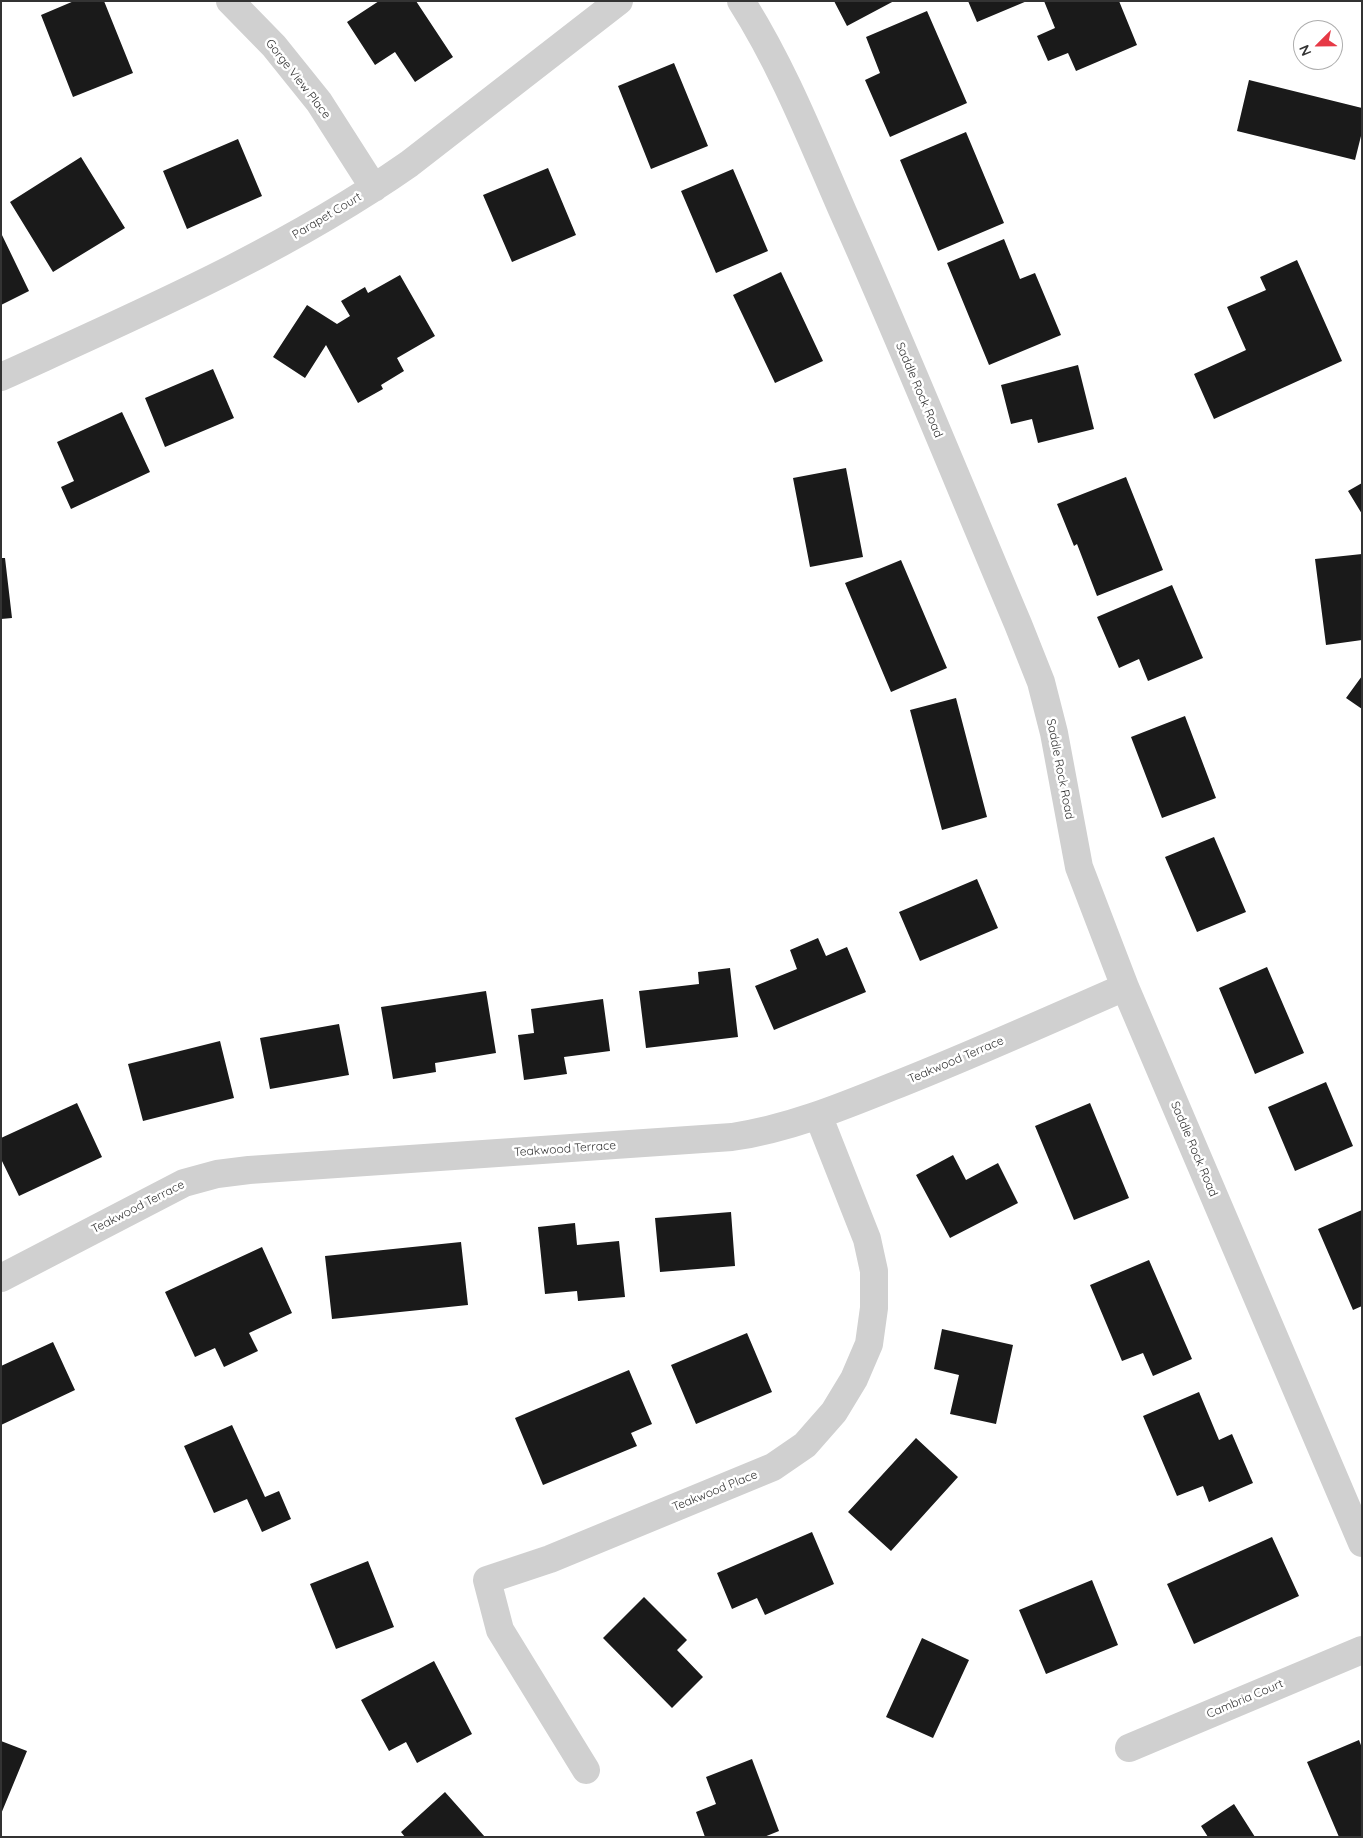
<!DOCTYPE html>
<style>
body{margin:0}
#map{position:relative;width:1363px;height:1838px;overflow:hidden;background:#fff;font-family:Quicksand,sans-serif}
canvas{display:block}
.frame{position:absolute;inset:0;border:2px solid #333;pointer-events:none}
.north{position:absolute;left:1293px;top:20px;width:50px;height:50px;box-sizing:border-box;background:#fff;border:1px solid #adadad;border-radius:50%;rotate:247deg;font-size:14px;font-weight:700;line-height:20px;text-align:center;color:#333}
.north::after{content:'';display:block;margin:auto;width:18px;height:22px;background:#e63946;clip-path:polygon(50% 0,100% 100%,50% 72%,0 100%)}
</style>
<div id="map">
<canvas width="1363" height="1838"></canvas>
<div class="frame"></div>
<div class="north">N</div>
</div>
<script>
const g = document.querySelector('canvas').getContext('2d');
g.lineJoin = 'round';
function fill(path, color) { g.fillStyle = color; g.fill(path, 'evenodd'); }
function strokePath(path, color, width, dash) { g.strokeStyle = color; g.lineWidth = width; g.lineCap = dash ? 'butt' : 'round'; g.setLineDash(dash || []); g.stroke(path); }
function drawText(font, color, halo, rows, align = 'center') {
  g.font = font + ' Quicksand,sans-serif'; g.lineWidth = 5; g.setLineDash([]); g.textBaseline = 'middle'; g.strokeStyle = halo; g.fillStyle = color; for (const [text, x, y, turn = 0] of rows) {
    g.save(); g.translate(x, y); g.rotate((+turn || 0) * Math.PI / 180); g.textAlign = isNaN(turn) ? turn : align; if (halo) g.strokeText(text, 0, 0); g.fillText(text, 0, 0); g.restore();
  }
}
fill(new Path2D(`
 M 74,1 L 104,1 L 133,73 L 73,97 L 41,15 Z
 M 379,1 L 416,1 L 453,57 L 415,82 L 395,52 L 375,65 L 347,22 Z
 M 834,1 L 894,1 L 847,26 Z
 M 968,1 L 1027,1 L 977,22 Z
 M 1044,1 L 1119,1 L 1137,45 L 1076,71 L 1068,53 L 1048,61 L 1037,36 L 1055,28 Z
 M 927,11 L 967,103 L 890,137 L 865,80 L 880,73 L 866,37 Z
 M 674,63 L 708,146 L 651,169 L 618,86 Z
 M 1249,80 L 1362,108 L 1362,132 L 1355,160 L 1237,131 Z
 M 966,132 L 1004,223 L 938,251 L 900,160 Z
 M 238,139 L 262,196 L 187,229 L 163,171 Z
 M 81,157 L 125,228 L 53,272 L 10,202 Z
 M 548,168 L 576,235 L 512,262 L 483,195 Z
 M 733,169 L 768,251 L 716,273 L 681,191 Z
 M 1,233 L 29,291 L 1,305 Z
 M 1004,239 L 1020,279 L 1035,273 L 1061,335 L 989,365 L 947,263 Z
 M 1297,260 L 1342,361 L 1214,419 L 1194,374 L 1246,350 L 1227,307 L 1266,290 L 1260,277 Z
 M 781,272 L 823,361 L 775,383 L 733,295 Z
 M 400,275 L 435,336 L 397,358 L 404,371 L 381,385 L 383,389 L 358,403 L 326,345 L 305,378 L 273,357 L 307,305 L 337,324 L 350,316 L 341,301 L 365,287 L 368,293 Z
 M 1078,365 L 1094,429 L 1038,443 L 1032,419 L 1011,424 L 1001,385 Z
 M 213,369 L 234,418 L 165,447 L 145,398 Z
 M 122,412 L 150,472 L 71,509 L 61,487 L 74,481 L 57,442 Z
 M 846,468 L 863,557 L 810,567 L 793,478 Z
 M 1126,477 L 1163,570 L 1097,596 L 1077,544 L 1074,546 L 1057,504 Z
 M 1362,483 L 1362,514 L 1348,491 Z
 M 1362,554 L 1362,640 L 1326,645 L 1315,559 Z
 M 1,558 L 5,558 L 12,618 L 1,619 Z
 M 901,560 L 947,668 L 891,692 L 845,583 Z
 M 1172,585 L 1203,658 L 1148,681 L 1139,659 L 1119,668 L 1097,617 Z
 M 1362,676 L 1362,709 L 1346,698 Z
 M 956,698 L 987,817 L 942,830 L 910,710 Z
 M 1185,716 L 1216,798 L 1162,818 L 1131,737 Z
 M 1214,837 L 1246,912 L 1197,932 L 1165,857 Z
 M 977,879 L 998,928 L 920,961 L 899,912 Z
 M 818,938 L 826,956 L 847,947 L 866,992 L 774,1030 L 755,986 L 797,969 L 790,950 Z
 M 1267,967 L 1304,1053 L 1255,1074 L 1219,988 Z
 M 730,968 L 738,1037 L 646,1048 L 639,991 L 699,984 L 698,972 Z
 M 486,991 L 496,1053 L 435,1063 L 436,1072 L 393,1079 L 381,1007 Z
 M 603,999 L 610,1051 L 564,1057 L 567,1074 L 524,1080 L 518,1035 L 534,1033 L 531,1009 Z
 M 339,1024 L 349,1075 L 270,1089 L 260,1038 Z
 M 220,1041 L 234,1098 L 143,1121 L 128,1064 Z
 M 1326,1082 L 1353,1146 L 1295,1171 L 1268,1107 Z
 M 77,1103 L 102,1157 L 19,1196 L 1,1159 L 1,1138 Z
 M 1090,1103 L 1129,1198 L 1074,1220 L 1035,1126 Z
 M 953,1155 L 966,1180 L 998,1163 L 1018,1203 L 950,1238 L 916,1175 Z
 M 1362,1210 L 1362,1306 L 1353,1310 L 1318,1229 Z
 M 731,1212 L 735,1266 L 660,1272 L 655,1218 Z
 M 575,1223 L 577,1245 L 619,1241 L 625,1297 L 578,1301 L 577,1291 L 545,1294 L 538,1227 Z
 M 461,1242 L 468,1305 L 332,1319 L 325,1256 Z
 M 262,1247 L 292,1313 L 249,1333 L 258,1351 L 224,1367 L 215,1348 L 195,1357 L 165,1292 Z
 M 1149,1260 L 1192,1359 L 1153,1376 L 1143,1353 L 1122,1361 L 1090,1285 Z
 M 942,1329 L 1013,1345 L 996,1424 L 950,1414 L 959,1375 L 934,1369 Z
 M 747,1333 L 772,1392 L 696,1424 L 671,1365 Z
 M 53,1342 L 75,1390 L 1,1425 L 1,1366 Z
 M 629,1370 L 652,1424 L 631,1433 L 637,1446 L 543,1485 L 515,1418 Z
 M 1199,1392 L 1219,1440 L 1232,1434 L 1253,1483 L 1209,1502 L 1203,1486 L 1177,1496 L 1143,1416 Z
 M 232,1425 L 265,1497 L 279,1491 L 291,1519 L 262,1532 L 247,1499 L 214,1513 L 184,1446 Z
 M 916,1438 L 958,1477 L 891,1551 L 848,1512 Z
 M 812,1532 L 834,1584 L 765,1615 L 757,1598 L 732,1609 L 717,1573 Z
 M 1272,1537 L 1299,1596 L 1194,1644 L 1167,1584 Z
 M 368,1561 L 394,1627 L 336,1649 L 310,1584 Z
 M 1092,1580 L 1118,1645 L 1046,1674 L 1019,1610 Z
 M 644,1597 L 687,1640 L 677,1650 L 703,1677 L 672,1708 L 603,1638 Z
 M 922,1638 L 969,1660 L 933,1738 L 886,1717 Z
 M 434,1661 L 472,1734 L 417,1763 L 406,1742 L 389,1751 L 361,1700 Z
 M 1359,1740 L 1362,1748 L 1362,1836 L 1339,1837 L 1307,1762 Z
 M 1,1741 L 27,1751 L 1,1814 Z
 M 752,1759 L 779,1831 L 764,1837 L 705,1837 L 696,1812 L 716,1804 L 706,1777 Z
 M 445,1792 L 485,1837 L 405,1837 L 401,1832 Z
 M 1234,1804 L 1255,1837 L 1208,1837 L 1201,1826 Z`), '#1a1a1a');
strokePath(new Path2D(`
 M 230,1 L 274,46 L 319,102 L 374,188
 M 741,1 C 783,67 812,141 843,212 C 904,348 960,487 1018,624 L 1041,682 L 1054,733 L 1079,867 L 1125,987 L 1362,1543
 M 1,377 C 141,313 283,252 409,164 L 619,1
 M 1,1278 L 184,1183 L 217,1174 L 249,1170 L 732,1137 C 787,1129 839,1108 891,1087 C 970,1056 1047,1021 1125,987
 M 1129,1748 L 1362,1650
 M 586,1770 L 500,1630 L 487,1580 L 550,1559 L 773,1467 L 805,1445 L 834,1412 L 854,1379 L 869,1344 L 874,1308 L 874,1271 L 867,1239 L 818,1115`), '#d0d0d0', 28);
drawText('12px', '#333', '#fff', [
 ["Gorge View Place",298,79,52],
 ["Parapet Court",327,216,-31],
 ["Saddle Rock Road",919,390,67],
 ["Saddle Rock Road",1060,769,79],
 ["Teakwood Terrace",956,1060,-23],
 ["Teakwood Terrace",565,1149,-4],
 ["Saddle Rock Road",1194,1149,67],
 ["Teakwood Terrace",138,1207,-27],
 ["Teakwood Place",715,1491,-22],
 ["Cambria Court",1245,1699,-23]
]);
</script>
